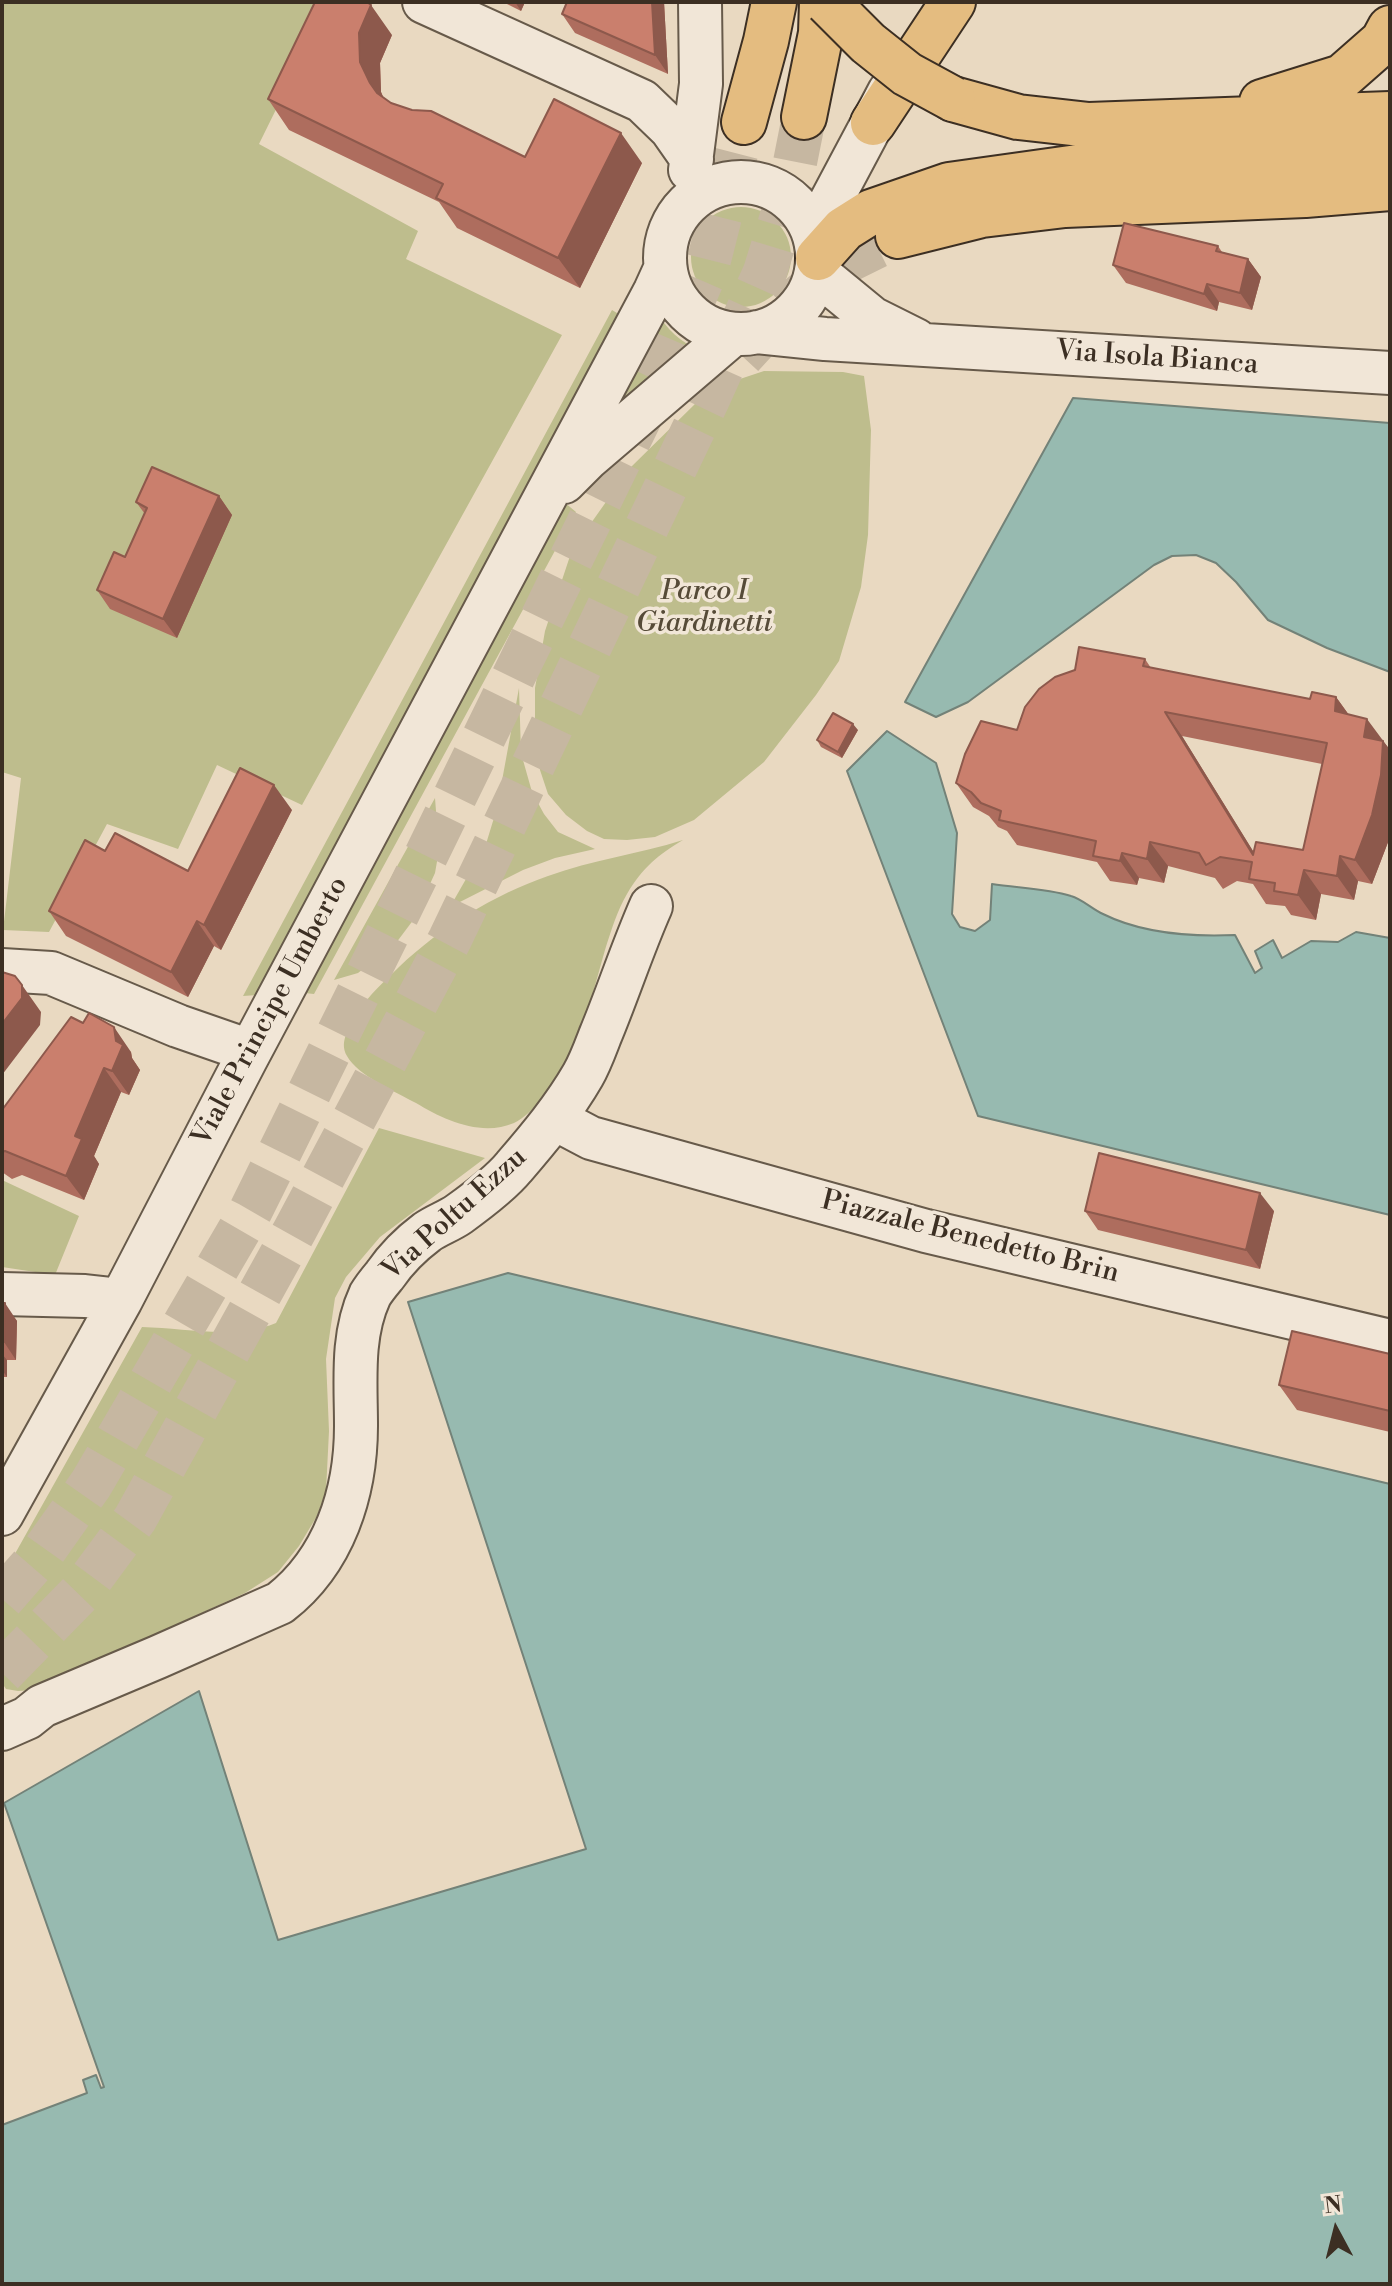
<!DOCTYPE html>
<style>
body{margin:0}
#map{position:relative;width:1392px;height:2286px;overflow:hidden;background:#e9d9c1;font-family:"Libre Bodoni",serif}
canvas{display:block}
.frame{position:absolute;inset:0;border:4px solid #3c2f23;pointer-events:none}
.north{position:absolute;left:1296px;top:2190px;width:80px;height:80px;-webkit-text-stroke:6px #f1e6d7;paint-order:stroke;rotate:353deg;font-size:22px;font-weight:700;line-height:32px;text-align:center;color:#3c2f23}
.north::after{content:'';display:block;margin:auto;width:28px;height:36px;background:#3c2f23;clip-path:polygon(50% 0,100% 100%,50% 72%,0 100%)}
</style>
<div id="map">
<canvas width="1392" height="2286"></canvas>
<div class="frame"></div>
<div class="north">N</div>
</div>
<script>
const g = document.querySelector('canvas').getContext('2d');
g.lineJoin = 'round';
function fill(path, color) { g.fillStyle = color; g.fill(path, 'evenodd'); }
function strokePath(path, color, width, dash) { g.strokeStyle = color; g.lineWidth = width; g.lineCap = dash ? 'butt' : 'round'; g.setLineDash(dash || []); g.stroke(path); }
function drawText(font, color, halo, rows, align = 'center') {
  g.font = font + ' "Libre Bodoni",serif'; g.lineWidth = 7; g.setLineDash([]); g.textBaseline = 'middle'; g.strokeStyle = halo; g.fillStyle = color; for (const [text, x, y, turn = 0] of rows) {
    g.save(); g.translate(x, y); g.rotate((+turn || 0) * Math.PI / 180); g.textAlign = isNaN(turn) ? turn : align; if (halo) g.strokeText(text, 0, 0); g.fillText(text, 0, 0); g.restore();
  }
}
fill(new Path2D(`
 M 2,2 L 329,2 L 259,144 L 418,231 L 406,259 L 562,335 L 302,805 L 217,765 L 178,849 L 107,824 L 49,932 L 3,930 L 21,778 L 2,772 Z
 M691 257a50 50 0 1 1 100 0a50 50 0 1 1-100 0Z
 M 612,310 L 625,318 L 257,995 L 243,996 Z
 M 655,310 C 667,329 680,343 701,350 L 578,451 Z
 M 764,371 L 843,372 L 864,376 L 871,430 L 868,535 L 861,587 L 839,661 L 816,695 L 764,762 L 694,820 L 655,837 L 627,840 L 604,839 L 587,831 L 566,815 L 548,794 L 540,770 L 535,737 L 535,688 L 545,631 L 572,550 L 630,468 L 696,403 L 740,379 Z
 M 564,502 L 576,512 L 314,994 L 295,992 Z
 M 519,688 L 521,753 L 532,792 L 544,814 L 558,832 L 595,849 L 555,858 L 523,870 L 450,907 L 486,844 L 497,808 Z
 M 435,798 L 439,850 L 435,873 L 414,919 L 396,943 L 358,973 L 334,980 Z
 M 683,840 C 658,855 643,867 627,894 C 617,911 611,931 605,950 C 590,1002 578,1059 541,1100 C 534,1108 524,1118 514,1123 C 481,1137 444,1120 416,1103 C 396,1092 358,1076 347,1056 C 338,1041 351,1025 359,1012 C 368,995 385,981 399,967 C 441,927 494,895 548,876 C 592,860 639,854 683,840 Z
 M 379,1128 L 485,1158 L 380,1237 L 346,1277 L 335,1298 L 326,1359 L 329,1431 L 326,1491 L 317,1516 L 299,1546 L 278,1572 L 245,1593 L 35,1690 L 18,1691 L 6,1689 L 2,1683 L 2,1566 L 7,1568 L 142,1327 C 186,1328 234,1340 276,1323 Z
 M 2,1180 L 79,1216 L 55,1275 L 2,1267 Z`), '#bebd8d');
const water = new Path2D(`
 M 1073,398 L 1390,423 L 1390,672 L 1327,648 L 1268,620 L 1236,582 L 1216,563 L 1196,555 L 1172,556 L 1154,565 L 968,702 L 936,717 L 905,702 Z
 M 887,731 L 936,763 L 957,833 L 952,914 L 960,927 L 975,931 L 990,920 L 992,884 C 1017,888 1046,888 1071,896 C 1082,899 1092,909 1103,914 C 1143,934 1190,937 1235,935 L 1255,973 L 1262,968 L 1255,951 L 1273,940 L 1282,958 L 1311,941 L 1338,942 L 1356,932 L 1390,938 L 1390,1215 L 978,1116 L 847,771 Z
 M 508,1273 L 1390,1484 L 1390,2284 L 2,2284 L 2,2125 L 87,2093 L 83,2080 L 96,2075 L 101,2088 L 104,2087 L 4,1803 L 199,1691 L 278,1940 L 586,1849 L 408,1302 Z`);
fill(water, '#97bab0');
strokePath(water, '#738278', 2);
strokePath(new Path2D(`
 M 742,356 L 789,305 L 837,266 L 898,236
 M 2,1599 L 43,1552 L 91,1484 L 251,1210 L 395,919 L 660,377 L 707,268 L 744,122
 M 2,1673 L 81,1592 L 135,1519 L 295,1230 L 450,939 L 708,399 L 765,272 L 789,193 L 804,117`), '#c6b7a1', 44, [44, 22]);
const minor = new Path2D(`
 M 424,2 L 642,101 L 671,129 L 692,159
 M 690,170 L 701,84 L 700,2
 M665 258a76 76 0 1 1 152 0a76 76 0 1 1-152 0Z
 M 814,233 L 889,92
 M 816,272 L 872,318 L 916,340
 M 757,332 L 825,339 L 1390,373
 M 564,482 L 588,458 L 733,334
 M 2,970 L 51,973 L 178,1026 L 250,1051
 M 555,1119 L 591,1138 L 926,1231 L 1390,1341
 M 2,1294 L 85,1296 L 121,1300
 M 2,1514 L 121,1300 L 246,1059 L 655,291 L 665,269
 M 2,1729 L 27,1718 L 42,1706 L 158,1657 L 280,1603 C 334,1561 356,1493 356,1426 C 356,1382 351,1336 370,1295 C 374,1288 380,1281 385,1275 C 396,1259 411,1244 427,1232 C 437,1225 449,1221 459,1214 C 477,1201 500,1184 514,1167 C 539,1138 564,1108 583,1075 C 590,1063 595,1049 600,1036 C 618,993 632,949 651,906`);
const major = new Path2D(`
 M 953,99 L 1018,117 L 1089,125 L 1390,114
 M 1262,102 L 1342,77 L 1383,41 L 1390,28
 M 804,117 L 821,33 L 822,2
 M 744,122 L 766,41 L 774,2
 M 873,123 L 953,2
 M 898,236 L 982,215 L 1065,205 L 1305,195 L 1390,188
 M 818,258 L 844,229 L 871,212 L 949,185 L 1085,166 L 1390,148`);
strokePath(minor, '#675a4a', 46);
strokePath(major, '#3c2f23', 48);
strokePath(minor, '#f1e6d7', 42);
strokePath(major, '#e4bc80', 44);
const majorBridge = new Path2D(`
 M 827,2 L 868,43 L 907,74 L 953,99`);
strokePath(majorBridge, '#3c2f23', 48, []);
strokePath(majorBridge, '#e4bc80', 44);
fill(new Path2D(`
 M 503,2 L 525,2 L 521,11 Z
 M 664,2 L 668,74 L 575,33 L 562,14 Z
 M 392,35 L 380,63 L 381,92 L 383,97 L 391,103 L 525,157 L 642,163 L 580,288 L 457,228 L 439,202 L 289,130 L 268,99 Z
 M 1218,246 L 1222,252 L 1248,259 L 1261,277 L 1252,310 L 1219,302 L 1217,311 L 1126,283 L 1113,265 Z
 M 219,496 L 232,515 L 177,638 L 110,609 L 97,590 L 125,557 L 145,514 L 136,502 Z
 M 1145,659 L 1151,668 L 1310,699 L 1336,697 L 1349,715 L 1383,741 L 1390,750 L 1390,837 L 1372,884 L 1358,881 L 1354,900 L 1321,894 L 1316,920 L 1291,915 L 1285,906 L 1266,904 L 1253,884 L 1237,881 L 1223,889 L 1215,878 L 1168,866 L 1164,883 L 1139,878 L 1137,885 L 1110,881 L 1097,862 L 1017,845 L 1007,831 L 998,827 L 989,816 L 973,807 L 956,783 L 1017,730 L 1075,670 ZM 1182,736 L 1322,764 L 1303,850 L 1254,853 Z
 M 858,730 L 842,758 L 821,747 L 817,740 Z
 M 292,810 L 221,950 L 214,946 L 188,997 L 66,936 L 49,911 L 105,851 L 188,871 Z
 M 83,1023 L 131,1052 L 132,1058 L 140,1070 L 129,1095 L 121,1092 L 94,1156 L 99,1164 L 84,1200 L 22,1175 L 12,1179 L 2,1172 L 2,1110 Z
 M 1085,1211 L 1274,1211 L 1260,1269 L 1098,1230 Z
 M 2,1303 L 17,1321 L 16,1360 L 7,1360 L 7,1377 L 3,1377 L 3,1391 Z
 M 1390,1354 L 1390,1432 L 1297,1410 L 1279,1385 Z`), '#ae6d5e');
fill(new Path2D(`
 M 515,2 L 525,2 L 521,11 Z
 M 652,2 L 664,2 L 668,74 L 655,55 Z
 M 371,5 L 392,35 L 380,63 L 381,92 L 391,114 L 370,83 L 360,62 L 359,33 Z
 M 621,133 L 642,163 L 580,288 L 558,258 Z
 M 1248,259 L 1261,277 L 1252,310 L 1240,293 Z
 M 1207,284 L 1219,302 L 1217,311 L 1204,294 Z
 M 219,496 L 232,515 L 177,638 L 163,619 Z
 M 1336,697 L 1354,722 L 1335,711 Z
 M 1165,712 L 1182,736 L 1271,880 L 1253,855 Z
 M 1367,719 L 1390,750 L 1390,837 L 1372,884 L 1355,860 L 1364,737 Z
 M 853,724 L 858,730 L 842,758 L 838,752 Z
 M 274,785 L 292,810 L 221,950 L 204,925 Z
 M 1150,842 L 1168,866 L 1164,883 L 1147,859 Z
 M 1122,853 L 1139,878 L 1137,885 L 1120,861 Z
 M 1340,856 L 1358,881 L 1354,900 L 1337,876 Z
 M 1304,870 L 1321,894 L 1316,920 L 1298,895 Z
 M 197,921 L 214,946 L 188,997 L 171,972 Z
 M 22,985 L 41,1012 L 40,1025 L 2,1075 L 2,1024 Z
 M 114,1027 L 131,1052 L 132,1058 L 140,1070 L 129,1095 L 112,1071 L 116,1041 Z
 M 104,1068 L 121,1092 L 94,1156 L 99,1164 L 84,1200 L 66,1176 L 75,1136 Z
 M 1260,1193 L 1274,1211 L 1260,1269 L 1246,1250 Z
 M 5,1303 L 17,1321 L 16,1360 L 4,1342 Z
 M 2,1354 L 7,1360 L 7,1377 L 2,1370 Z`), '#8d594c');
const building = new Path2D(`
 M 315,2 L 367,2 L 371,5 L 359,33 L 360,62 L 370,83 L 377,93 L 391,103 L 412,110 L 431,111 L 525,157 L 554,99 L 621,133 L 558,258 L 436,198 L 443,184 L 268,99 Z
 M 567,2 L 652,2 L 655,55 L 562,14 Z
 M 1124,223 L 1218,246 L 1216,251 L 1248,259 L 1240,293 L 1207,284 L 1204,294 L 1113,265 Z
 M 152,467 L 219,496 L 163,619 L 97,590 L 114,552 L 125,557 L 147,508 L 136,502 Z
 M 1079,647 L 1145,659 L 1143,666 L 1310,699 L 1312,692 L 1336,697 L 1335,711 L 1367,719 L 1364,737 L 1383,741 L 1381,775 L 1372,815 L 1355,860 L 1340,856 L 1337,876 L 1304,870 L 1298,895 L 1274,891 L 1275,883 L 1249,879 L 1252,862 L 1220,857 L 1206,865 L 1199,853 L 1150,842 L 1147,859 L 1122,853 L 1120,861 L 1093,856 L 1096,841 L 999,820 L 1001,811 L 981,803 L 971,792 L 956,783 L 965,754 L 981,721 L 1017,730 L 1025,707 L 1039,689 L 1055,677 L 1075,670 ZM 1165,712 L 1327,743 L 1303,850 L 1256,842 L 1253,855 Z
 M 833,713 L 853,724 L 838,752 L 817,740 Z
 M 240,768 L 274,785 L 204,925 L 197,921 L 171,972 L 49,911 L 85,840 L 105,851 L 115,833 L 188,871 Z
 M 2,972 L 15,976 L 22,985 L 22,998 L 2,1024 Z
 M 89,1013 L 114,1027 L 116,1041 L 123,1045 L 112,1071 L 104,1068 L 75,1136 L 82,1139 L 66,1176 L 5,1151 L 2,1152 L 2,1110 L 71,1017 L 83,1023 Z
 M 1099,1153 L 1260,1193 L 1246,1250 L 1085,1211 Z
 M 2,1303 L 5,1303 L 4,1342 L 2,1342 Z
 M 1292,1331 L 1390,1354 L 1390,1411 L 1279,1385 Z`);
fill(building, '#ca7f6d');
strokePath(building, '#8d594c', 2);
drawText('28px', '#3c2f23', '#f1e6d7', [
 ["Via Isola Bianca",1157,359,4],
 ["Viale Principe Umberto",271,1012,-62],
 ["Via Poltu Ezzu",455,1215,-42],
 ["Piazzale Benedetto Brin",970,1238,14]
]);
drawText('italic 28px', '#564b38', '#f1e6d7', [
 ["Parco I",704,592],
 ["Giardinetti",704,624]
]);
</script>
